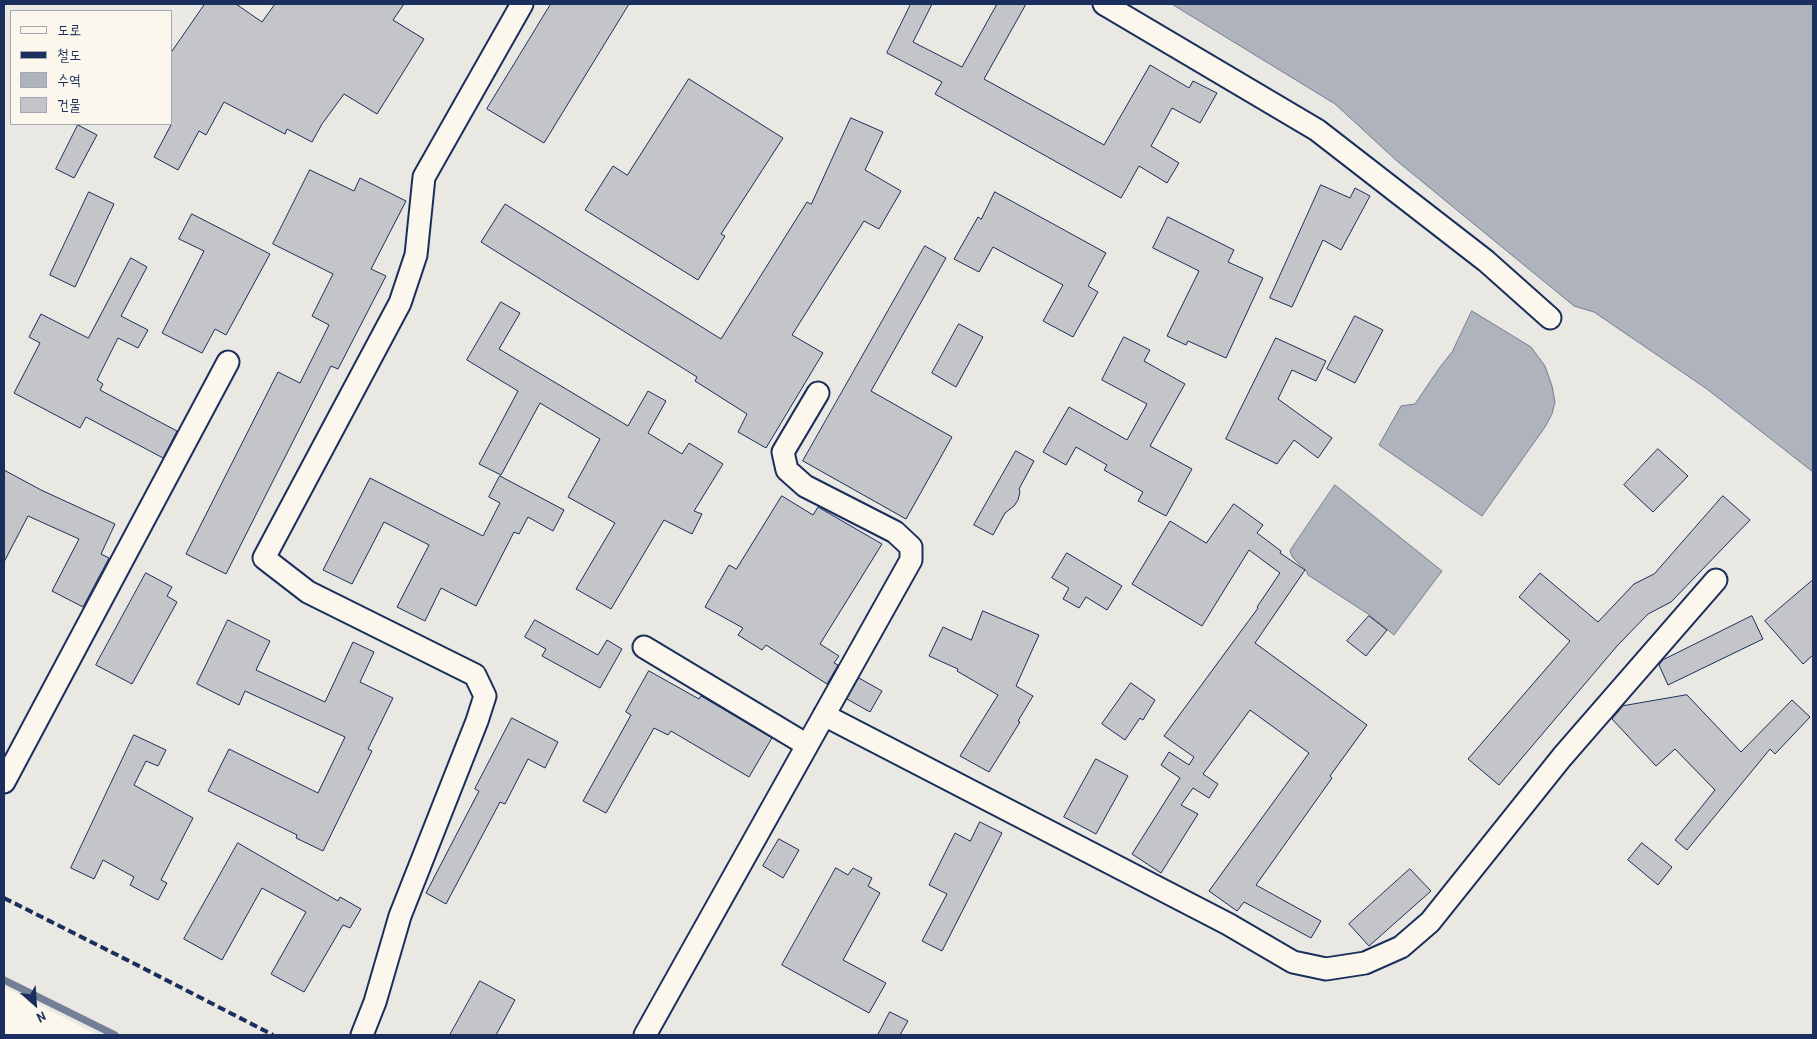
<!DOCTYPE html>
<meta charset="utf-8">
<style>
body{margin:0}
#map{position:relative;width:1817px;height:1039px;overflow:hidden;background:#fbf7ec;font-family:"Patrick Hand","Poor Story",sans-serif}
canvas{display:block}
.frame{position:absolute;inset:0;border:5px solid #1b2f5e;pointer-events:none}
.legend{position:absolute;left:10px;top:10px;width:162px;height:115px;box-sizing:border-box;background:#fbf7ec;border:1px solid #a1a7b3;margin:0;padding:6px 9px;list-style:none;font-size:15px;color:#1b2f5e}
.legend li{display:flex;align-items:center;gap:10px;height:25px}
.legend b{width:25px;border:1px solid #a1a7b3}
.north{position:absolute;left:10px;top:979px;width:50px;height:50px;-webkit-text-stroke:4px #fbf7ec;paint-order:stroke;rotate:154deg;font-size:14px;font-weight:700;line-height:20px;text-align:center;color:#1b2f5e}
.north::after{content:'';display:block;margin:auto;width:18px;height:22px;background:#1b2f5e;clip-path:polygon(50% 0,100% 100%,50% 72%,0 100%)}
</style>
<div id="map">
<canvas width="1817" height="1039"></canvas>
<div class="frame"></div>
<ul class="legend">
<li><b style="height:6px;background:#fbf7ec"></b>도로</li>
<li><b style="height:6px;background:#1b2f5e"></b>철도</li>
<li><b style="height:14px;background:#afb3bb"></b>수역</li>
<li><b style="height:14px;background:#c3c5c9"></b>건물</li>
</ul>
<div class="north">N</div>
</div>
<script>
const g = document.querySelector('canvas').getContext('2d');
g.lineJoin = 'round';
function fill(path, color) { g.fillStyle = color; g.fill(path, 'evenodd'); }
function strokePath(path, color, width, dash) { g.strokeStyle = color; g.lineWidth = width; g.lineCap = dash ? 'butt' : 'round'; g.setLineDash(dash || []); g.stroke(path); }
fill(new Path2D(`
 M 4,4 L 1226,4 L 1813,422 L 1813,1035 L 98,1035 L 4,987 ZM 11,11 L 171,11 L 171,124 L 11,124 Z`), '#eae8e2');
const water = new Path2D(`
 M 1172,4 L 1813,4 L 1813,472 L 1707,389 L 1594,312 L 1574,306 L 1397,161 L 1335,104 Z
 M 1472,311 L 1531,347 L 1545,366 L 1552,386 L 1555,402 L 1552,414 L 1545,427 L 1482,516 L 1379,445 L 1401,406 L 1415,404 L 1440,367 L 1452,352 Z
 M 1335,485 L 1442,571 L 1394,635 L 1368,614 L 1308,575 C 1305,564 1293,564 1290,551 Z`);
fill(water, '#afb3bb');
strokePath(water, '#747e96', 1);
strokePath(new Path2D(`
 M 4,980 L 115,1035`), '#747e96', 7);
const building = new Path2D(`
 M 205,4 L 236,4 L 262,22 L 275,4 L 404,4 L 393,20 L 424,39 L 377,114 L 344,94 L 322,124 L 312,142 L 287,129 L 285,134 L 224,102 L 206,135 L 199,131 L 178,170 L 154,157 L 171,125 L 171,53 Z
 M 551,4 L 629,4 L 544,143 L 487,109 Z
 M 911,4 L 932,4 L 913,42 L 962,67 L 997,4 L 1026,4 L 984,79 L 1104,145 L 1150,65 L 1189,88 L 1193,81 L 1217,93 L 1200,123 L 1172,108 L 1151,146 L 1179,163 L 1167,183 L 1139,166 L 1121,198 L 935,94 L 942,82 L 887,53 Z
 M 689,79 L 783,138 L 721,234 L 725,236 L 698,280 L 585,210 L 613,166 L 627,175 Z
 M 851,118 L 883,132 L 865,170 L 901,191 L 879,229 L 864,221 L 792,335 L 823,353 L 766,448 L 738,432 L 747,414 L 695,381 L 697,377 L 481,242 L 505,204 L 721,339 L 807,202 L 811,204 Z
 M 78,125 L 97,135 L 74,178 L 56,169 Z
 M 310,170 L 354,191 L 360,178 L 406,201 L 371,269 L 386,276 L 338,369 L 331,366 L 226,574 L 186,554 L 278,372 L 300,383 L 329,325 L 312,316 L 333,274 L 273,244 Z
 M 1321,185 L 1350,198 L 1355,188 L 1370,196 L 1341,250 L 1323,240 L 1292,307 L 1270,298 Z
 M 89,192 L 114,204 L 75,287 L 50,275 Z
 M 995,192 L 1106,253 L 1088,286 L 1098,292 L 1073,337 L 1043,321 L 1063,285 L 993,247 L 979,272 L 954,259 L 978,217 L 981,219 Z
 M 192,214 L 270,254 L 226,335 L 215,329 L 202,353 L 162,333 L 204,251 L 179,239 Z
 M 1168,217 L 1234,250 L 1228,262 L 1263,278 L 1226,358 L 1188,341 L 1186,345 L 1167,336 L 1199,271 L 1153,248 Z
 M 925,246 L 946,258 L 871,391 L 952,437 L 906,519 L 803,461 Z
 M 131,258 L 147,267 L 121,316 L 148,330 L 138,348 L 118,338 L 97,380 L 103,384 L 100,390 L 177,431 L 163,458 L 86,417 L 80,428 L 14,393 L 40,343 L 29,337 L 41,314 L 88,338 Z
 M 501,302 L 520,313 L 499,349 L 628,426 L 648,391 L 666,401 L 648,433 L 682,454 L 689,443 L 723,464 L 694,511 L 702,514 L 692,534 L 664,520 L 611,609 L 576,589 L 615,523 L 568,497 L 600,439 L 540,403 L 501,475 L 479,464 L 518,391 L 467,360 Z
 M 1355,316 L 1383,330 L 1355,383 L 1327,369 Z
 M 959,324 L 983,337 L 956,387 L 932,373 Z
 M 1124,337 L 1150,350 L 1144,361 L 1185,384 L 1150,446 L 1192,469 L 1166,516 L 1138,501 L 1143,492 L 1104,470 L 1107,465 L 1076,447 L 1066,465 L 1043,452 L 1069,407 L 1127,440 L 1147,404 L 1102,380 Z
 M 1276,338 L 1326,361 L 1316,381 L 1292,370 L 1278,399 L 1332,438 L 1318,458 L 1294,440 L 1277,464 L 1226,439 Z
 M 1658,449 L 1688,476 L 1653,512 L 1624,485 Z
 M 1016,451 L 1034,461 L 1019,489 L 1020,492 L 1018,500 L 1014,506 L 1005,513 L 993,535 L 974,525 Z
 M 4,470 L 41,490 L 115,524 L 101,554 L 109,558 L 83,607 L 52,591 L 79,539 L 28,516 L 4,562 Z
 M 500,476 L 564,510 L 553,531 L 528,517 L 519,534 L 514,532 L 476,606 L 441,588 L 425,621 L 397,607 L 429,545 L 384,522 L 352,584 L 323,570 L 370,478 L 483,536 L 500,503 L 489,497 Z
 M 782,496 L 813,515 L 818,507 L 882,544 L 820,644 L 839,656 L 834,663 L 838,665 L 827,684 L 766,645 L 762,650 L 738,635 L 743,628 L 705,607 L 729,565 L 736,569 Z
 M 1723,496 L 1750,520 L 1671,602 L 1648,614 L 1617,646 L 1499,785 L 1468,759 L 1570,641 L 1519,597 L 1540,573 L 1598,622 L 1634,584 L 1654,574 Z
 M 1234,504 L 1263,525 L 1257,533 L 1281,551 L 1280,553 L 1305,570 L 1255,643 L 1367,725 L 1330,776 L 1332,778 L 1256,885 L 1321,921 L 1311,938 L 1244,902 L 1237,911 L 1209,891 L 1309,753 L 1250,710 L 1203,774 L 1218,784 L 1209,798 L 1193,788 L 1181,805 L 1198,814 L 1161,873 L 1132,854 L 1180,778 L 1161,765 L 1169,752 L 1189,765 L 1194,757 L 1164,736 L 1258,608 L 1257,607 L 1280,573 L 1249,550 L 1202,626 L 1132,584 L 1170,521 L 1206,543 Z
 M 1067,553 L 1122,586 L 1107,610 L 1086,597 L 1079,608 L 1063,599 L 1069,588 L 1052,578 Z
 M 146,573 L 172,587 L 167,596 L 177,602 L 132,684 L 96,665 Z
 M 1813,580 L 1813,655 L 1803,664 L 1765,621 Z
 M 983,611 L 1039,635 L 1016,686 L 1033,696 L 1018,721 L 1020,722 L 989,772 L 960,756 L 998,695 L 957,671 L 958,669 L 929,656 L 943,627 L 971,640 Z
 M 1369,616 L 1387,630 L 1366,656 L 1347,641 Z
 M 1752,616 L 1763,639 L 1668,685 L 1659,665 L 1663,660 Z
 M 228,620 L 270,641 L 256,670 L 325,702 L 353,642 L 374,652 L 360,682 L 393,698 L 368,749 L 372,751 L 323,851 L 296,838 L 297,835 L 208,791 L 229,749 L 318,793 L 345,737 L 245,691 L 239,705 L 197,684 Z
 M 535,620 L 598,655 L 607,640 L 622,649 L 600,688 L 542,656 L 546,649 L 525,637 Z
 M 649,671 L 699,699 L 701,696 L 772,738 L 749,777 L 671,731 L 668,735 L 654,728 L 606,813 L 583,801 L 631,715 L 626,712 Z
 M 859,678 L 882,691 L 870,712 L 847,699 Z
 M 1131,683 L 1155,700 L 1143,720 L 1140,718 L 1125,740 L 1102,724 Z
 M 1687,695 L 1741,752 L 1792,700 L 1810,717 L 1775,754 L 1770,749 L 1687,850 L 1675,840 L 1715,790 L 1675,749 L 1656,766 L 1612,719 L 1623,706 Z
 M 512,718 L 558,742 L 545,768 L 528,759 L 505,804 L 500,802 L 446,904 L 426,893 L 479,791 L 475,789 Z
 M 134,735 L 166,750 L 158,766 L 146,761 L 134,785 L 193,818 L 161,880 L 167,883 L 158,900 L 130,885 L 134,877 L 103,860 L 94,879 L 71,868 Z
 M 1096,759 L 1128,776 L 1096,834 L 1064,817 Z
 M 980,822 L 1002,833 L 942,951 L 922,941 L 947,894 L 929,885 L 955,833 L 970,841 Z
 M 779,839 L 799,850 L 783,878 L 763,866 Z
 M 238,843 L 338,901 L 340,897 L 361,909 L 350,928 L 343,925 L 304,992 L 271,974 L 306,912 L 262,888 L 222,960 L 184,939 Z
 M 1642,843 L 1672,867 L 1658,885 L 1628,860 Z
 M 836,868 L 848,875 L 853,868 L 872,878 L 868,886 L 880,893 L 843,960 L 886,983 L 869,1013 L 782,965 Z
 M 1410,869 L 1431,891 L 1369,946 L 1349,924 Z
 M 480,981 L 515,1000 L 496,1035 L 450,1035 Z
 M 890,1012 L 908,1021 L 900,1035 L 878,1035 Z`);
fill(building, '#c3c5c9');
strokePath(building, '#1b2f5e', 1);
const street = new Path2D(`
 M 1104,4 L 1317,130 L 1486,261 L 1550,318
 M 644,647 L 807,745
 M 824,715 L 1228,924 L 1293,962 L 1326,969 L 1365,963 L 1401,947 L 1430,922 L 1562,757 L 1716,580
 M 4,782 L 228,362
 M 362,1035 L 375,1002 L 400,916 L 477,721 L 485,696 L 475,675 L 308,592 L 264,558 L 400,303 L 416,255 L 424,177 L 522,4
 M 645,1035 L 911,560 L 911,547 L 895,532 L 805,486 L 787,470 L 783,452 L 818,393`);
strokePath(street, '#1b2f5e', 25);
strokePath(street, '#fbf7ec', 21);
strokePath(new Path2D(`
 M 4,898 L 141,967 L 273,1035`), '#1b2f5e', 4, [8, 4]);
</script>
